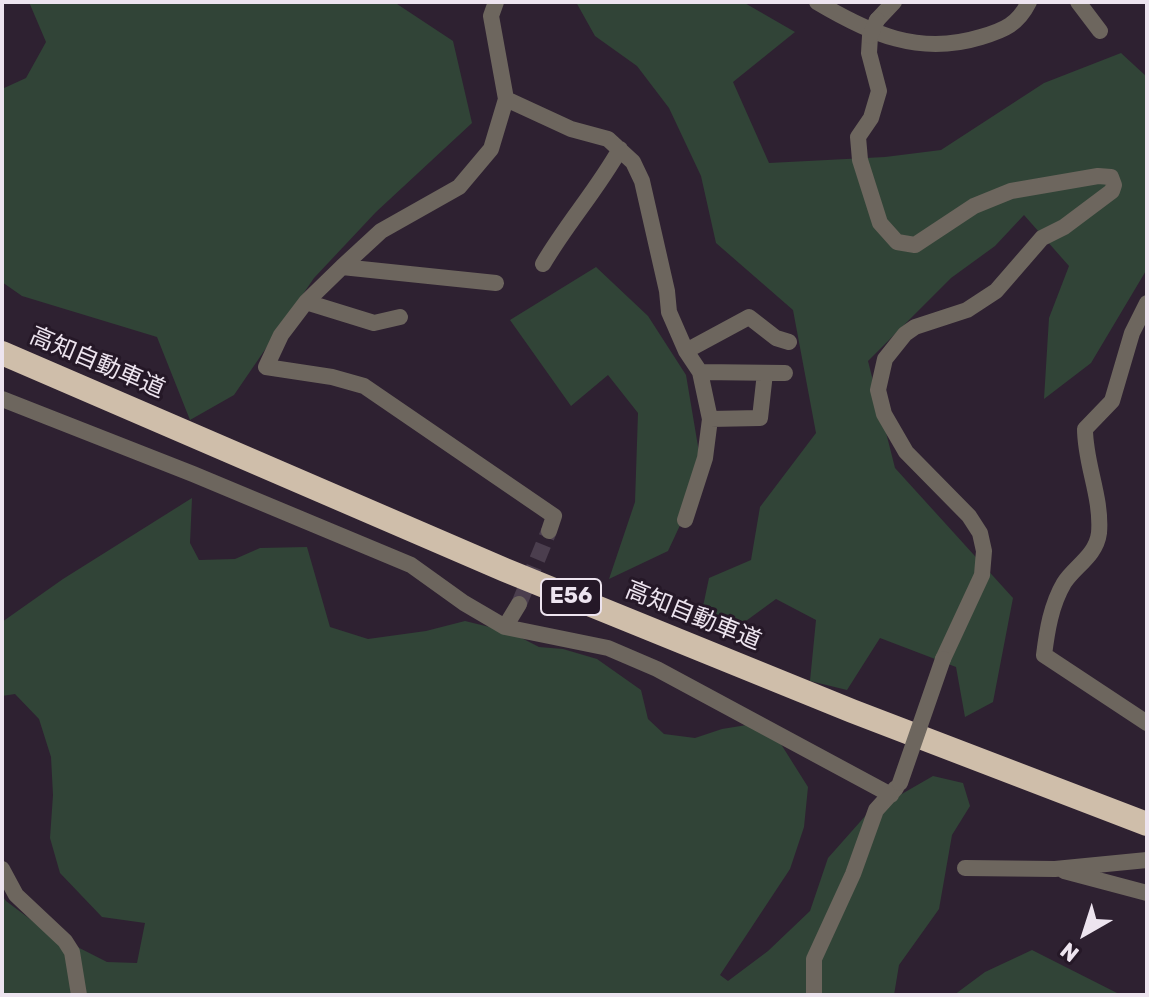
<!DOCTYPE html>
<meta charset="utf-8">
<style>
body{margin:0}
#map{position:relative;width:1149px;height:997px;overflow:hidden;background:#2e2131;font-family:Rubik,sans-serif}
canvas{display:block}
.frame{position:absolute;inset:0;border:4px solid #ede4ef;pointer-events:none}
.north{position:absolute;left:1045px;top:893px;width:80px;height:80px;-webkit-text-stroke:6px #251827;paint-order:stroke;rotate:219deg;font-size:22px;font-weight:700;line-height:32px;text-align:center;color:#ede4ef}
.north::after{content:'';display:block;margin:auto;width:28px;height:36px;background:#ede4ef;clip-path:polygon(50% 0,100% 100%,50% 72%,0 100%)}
</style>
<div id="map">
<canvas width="1149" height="997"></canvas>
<div class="frame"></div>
<div class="north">N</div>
</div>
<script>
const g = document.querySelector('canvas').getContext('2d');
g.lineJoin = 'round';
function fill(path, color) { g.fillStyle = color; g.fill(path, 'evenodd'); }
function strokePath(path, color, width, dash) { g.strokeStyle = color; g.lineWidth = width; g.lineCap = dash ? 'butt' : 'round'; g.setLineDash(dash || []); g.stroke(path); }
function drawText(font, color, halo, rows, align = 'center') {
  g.font = font + ' Rubik,"Noto Sans JP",sans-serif'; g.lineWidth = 6; g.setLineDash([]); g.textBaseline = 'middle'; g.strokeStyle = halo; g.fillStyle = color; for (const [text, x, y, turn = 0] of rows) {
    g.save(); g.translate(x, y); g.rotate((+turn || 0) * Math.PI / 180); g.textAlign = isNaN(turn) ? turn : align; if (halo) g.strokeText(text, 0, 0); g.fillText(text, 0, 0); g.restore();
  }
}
fill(new Path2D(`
 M 29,2 L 394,2 L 453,41 L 472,123 L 376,212 L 314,278 L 234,395 L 190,420 L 157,337 L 22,296 L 2,282 L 2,89 L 26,78 L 46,42 Z
 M 576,2 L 743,2 L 795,32 L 733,82 L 769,163 L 885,157 L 941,150 L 1044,83 L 1121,53 L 1147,77 L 1147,269 L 1091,363 L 1044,399 L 1049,318 L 1069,266 L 1024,215 L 995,246 L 951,278 L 868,361 L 895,468 L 1013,598 L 993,702 L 965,717 L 956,667 L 880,638 L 847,690 L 810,681 L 816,620 L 776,599 L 735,629 L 701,616 L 709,578 L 751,560 L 760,507 L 816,433 L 793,310 L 716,243 L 701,176 L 669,108 L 637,66 L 595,36 Z
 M 596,267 L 648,316 L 686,375 L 703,476 L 668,551 L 609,579 L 635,502 L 638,413 L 608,375 L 571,406 L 510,320 Z
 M 192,498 L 190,543 L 199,560 L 235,559 L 260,548 L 307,547 L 330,627 L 368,639 L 426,631 L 465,621 L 510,632 L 539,647 L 563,649 L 597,659 L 641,690 L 648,719 L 664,734 L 695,738 L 722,729 L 753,724 L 779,741 L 808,787 L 804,827 L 790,869 L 720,975 L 728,981 L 768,951 L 810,911 L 828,858 L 867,814 L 933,776 L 963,783 L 970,806 L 952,835 L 939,909 L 899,965 L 894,995 L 2,995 L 2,895 L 6,901 L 46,931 L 107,962 L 137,963 L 145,923 L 102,917 L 60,873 L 50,838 L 53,795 L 51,757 L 39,719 L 15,694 L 2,696 L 2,622 L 63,579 Z
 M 1032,950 L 1121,995 L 954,995 L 985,972 Z`), '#314437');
strokePath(new Path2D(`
 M 519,604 L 549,531`), '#4b3e4e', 16, [16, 8]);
strokePath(new Path2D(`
 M 496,2 L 491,16 L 506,99 L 571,129 L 608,139 L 633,162 L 642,181 L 667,291 L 669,312 L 686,351 L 700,372 L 710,419 L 705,458 L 685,520
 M 817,2 C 871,34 919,56 981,37 C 1005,30 1018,24 1029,2
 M 1078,2 L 1100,31
 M 877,20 L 894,2
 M 870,36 L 869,53 L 879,91 L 871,118 L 858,137 L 860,160 L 880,223 L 897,242 L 915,245 L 974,206 L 1011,191 L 1098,176 L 1111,177 L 1114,185 L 1112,191 L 1064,227 L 1042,238 L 996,291 L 967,310 L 915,327 L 905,334 L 885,359 L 878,390 L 884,414 L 906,452 L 969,516 L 980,533 L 984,551 L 982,575 L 943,659
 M 506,99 L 491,149 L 459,187 L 381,231 L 342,267 L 306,302 L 281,335 L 266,367 L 332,377 L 364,386 L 554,516 L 549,531
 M 543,264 C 567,223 597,190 620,149
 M 342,267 L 496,283
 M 306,302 L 374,323 L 400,317
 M 1147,303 L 1132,333 L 1112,401 L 1085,429 C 1085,464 1102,497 1099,533 C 1096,556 1075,566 1064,583 C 1051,605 1047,631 1044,655 L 1147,723
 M 686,351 L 749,317 L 776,338 L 789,342
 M 700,372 L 785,373
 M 2,399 L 193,474 L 411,565 L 464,603 L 505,627 L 608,648 L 657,669 L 891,795
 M 710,419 L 760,418 L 765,373
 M 505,627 L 519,604
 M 965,868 L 1055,869 L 1147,860
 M 2,869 L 16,895 L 65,941 L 72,952 L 79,995
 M 1064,871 L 1147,893
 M 814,995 L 814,959 L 853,874 L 876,810 L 896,788`), '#6d665e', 16);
strokePath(new Path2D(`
 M 2,353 L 505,570 L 852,711 L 1147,824`), '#cfbeaa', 24);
strokePath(new Path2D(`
 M 870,36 L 877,20
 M 900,783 L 943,659`), '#6d665e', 16);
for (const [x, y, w] of [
 [571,597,60]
]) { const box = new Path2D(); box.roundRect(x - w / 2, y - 18, w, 36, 6); g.fillStyle = '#251827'; g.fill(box); strokePath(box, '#ede4ef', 2); }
drawText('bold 22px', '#ede4ef', null, [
 ["E56",571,597]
]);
drawText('24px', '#ede4ef', '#251827', [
 ["高知自動車道",97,363,23],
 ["高知自動車道",693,616,22]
]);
</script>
